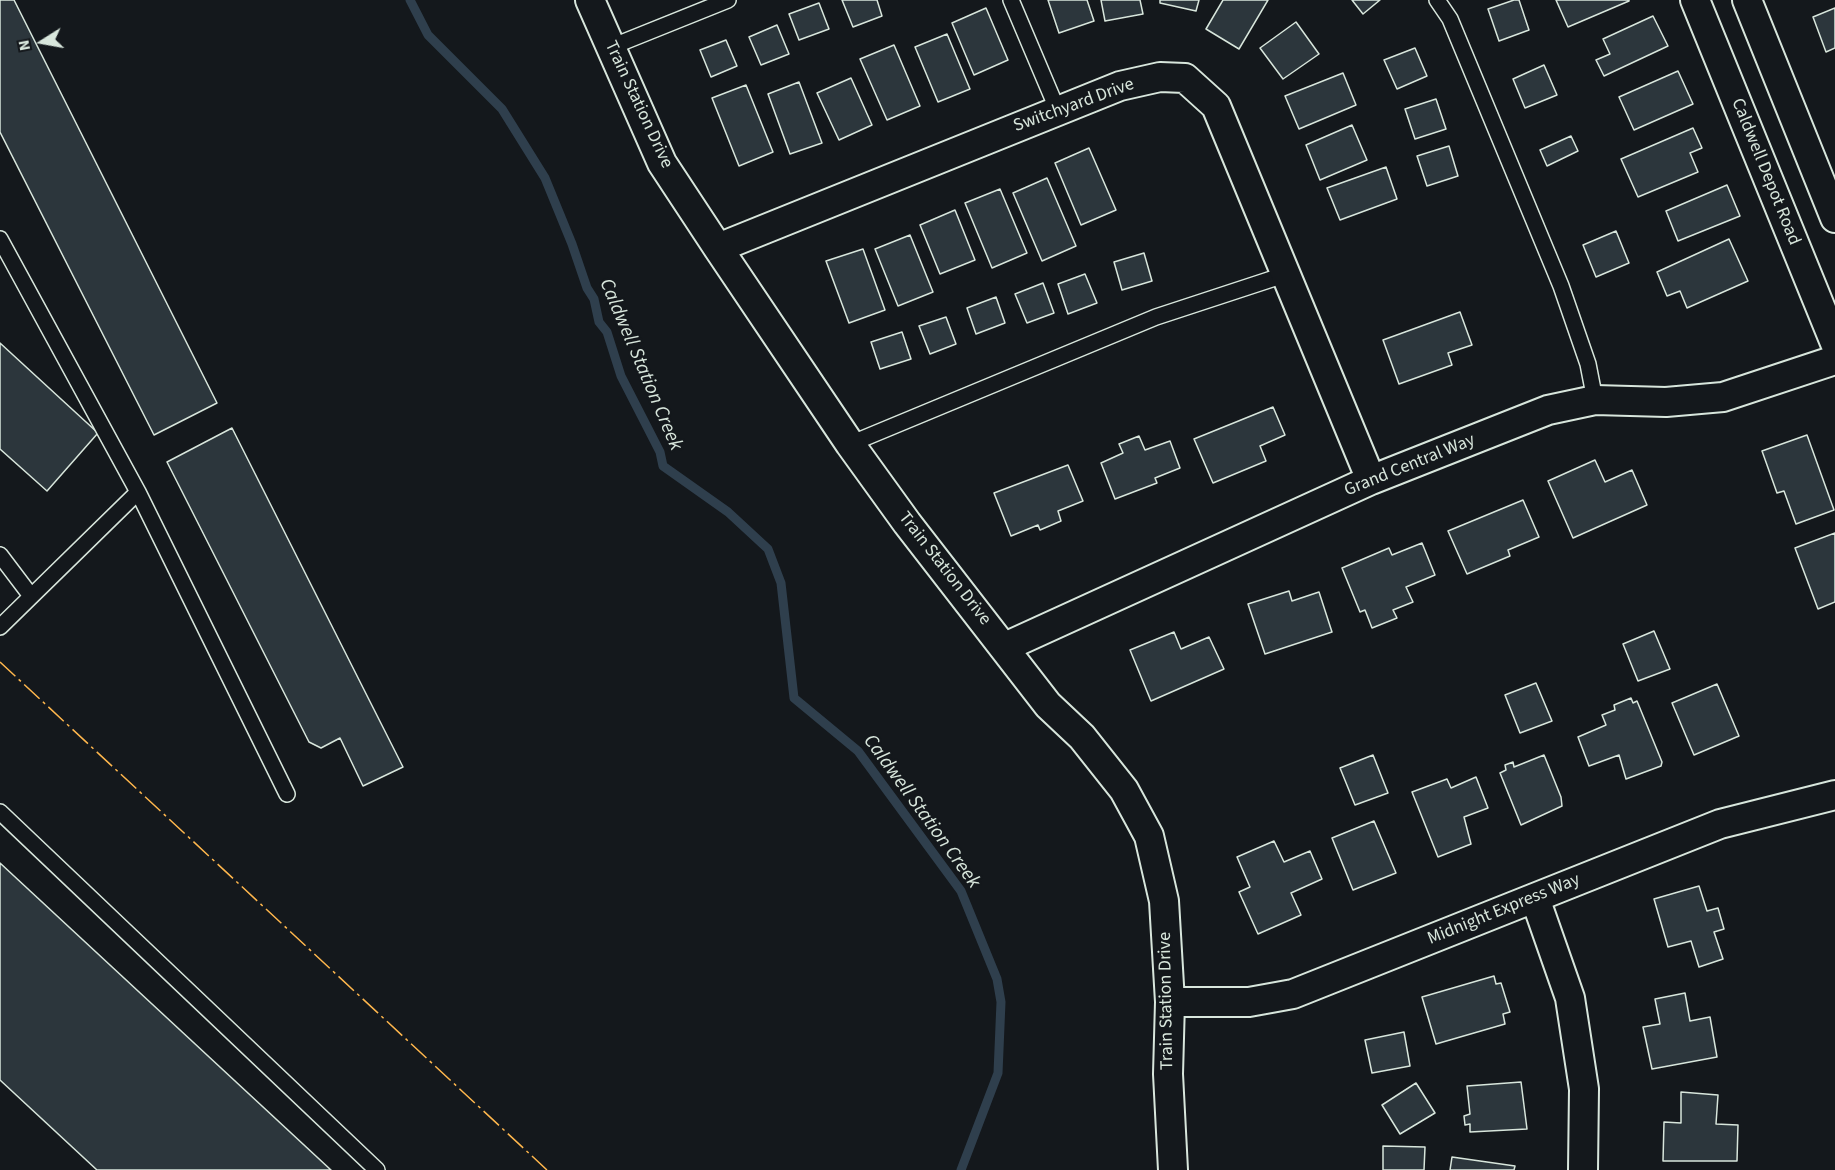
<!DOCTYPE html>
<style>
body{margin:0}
#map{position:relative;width:1835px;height:1170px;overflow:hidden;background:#14181c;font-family:"Source Sans 3",sans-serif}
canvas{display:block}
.north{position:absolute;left:12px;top:12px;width:60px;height:60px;-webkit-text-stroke:4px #14181c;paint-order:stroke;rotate:259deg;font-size:16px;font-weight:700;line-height:24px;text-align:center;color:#d8e6dc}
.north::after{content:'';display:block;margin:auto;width:21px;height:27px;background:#d8e6dc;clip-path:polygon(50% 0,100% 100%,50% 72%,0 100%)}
</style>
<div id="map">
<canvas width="1835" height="1170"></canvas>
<div class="north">N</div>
</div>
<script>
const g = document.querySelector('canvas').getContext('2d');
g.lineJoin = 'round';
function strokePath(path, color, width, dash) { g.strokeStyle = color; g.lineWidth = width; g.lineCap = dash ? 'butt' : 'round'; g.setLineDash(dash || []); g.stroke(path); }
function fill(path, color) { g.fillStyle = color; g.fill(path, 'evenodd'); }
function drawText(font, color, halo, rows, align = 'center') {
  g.font = font + ' "Source Sans 3",sans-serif'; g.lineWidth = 4.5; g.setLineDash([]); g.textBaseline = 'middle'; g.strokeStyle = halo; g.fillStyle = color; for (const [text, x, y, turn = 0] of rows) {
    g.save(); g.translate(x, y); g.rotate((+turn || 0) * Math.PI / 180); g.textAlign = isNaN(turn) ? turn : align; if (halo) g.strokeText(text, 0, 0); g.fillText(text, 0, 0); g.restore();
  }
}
strokePath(new Path2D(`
 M 410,0 L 428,35 L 502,109 L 545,178 L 572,244 L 587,288 L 594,299 L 599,322 L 607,332 L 621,376 L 660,452 L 663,466 L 728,512 L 768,549 L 781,583 L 794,698 L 858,751 L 961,891 L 997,979 L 1001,1002 L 998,1073 L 961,1170`), '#2f3f4d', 9);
const building = new Path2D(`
 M 0,0 L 14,0 L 217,403 L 154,435 L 0,132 Z
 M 842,0 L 877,0 L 882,16 L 853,27 Z
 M 1048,0 L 1087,0 L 1094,21 L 1059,33 Z
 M 1101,0 L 1140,0 L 1143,14 L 1105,21 Z
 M 1160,0 L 1199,0 L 1196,11 L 1160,3 Z
 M 1223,0 L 1268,0 L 1239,49 L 1206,29 Z
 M 1352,0 L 1380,0 L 1363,14 Z
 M 1514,0 L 1519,0 L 1529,30 L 1499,41 L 1488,9 Z
 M 1556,0 L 1629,0 L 1629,1 L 1568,27 Z
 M 819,3 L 829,29 L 799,40 L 789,14 Z
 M 986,8 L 1008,60 L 974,75 L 952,23 Z
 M 1835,8 L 1835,48 L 1826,52 L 1813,17 Z
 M 1653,16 L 1668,46 L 1604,76 L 1596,60 L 1610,54 L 1603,39 Z
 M 1296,22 L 1319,54 L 1283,79 L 1260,48 Z
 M 777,25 L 789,54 L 761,65 L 749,37 Z
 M 947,34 L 970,89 L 938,102 L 915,47 Z
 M 726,40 L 737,66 L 711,77 L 700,50 Z
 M 894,45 L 920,106 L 887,120 L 860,59 Z
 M 1415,48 L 1427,76 L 1397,89 L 1384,60 Z
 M 1544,65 L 1557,95 L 1525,108 L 1513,79 Z
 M 1678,71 L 1693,104 L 1634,130 L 1619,97 Z
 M 1343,73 L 1356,105 L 1299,129 L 1285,96 Z
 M 851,78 L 872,125 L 839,140 L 817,93 Z
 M 799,82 L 822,143 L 790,154 L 768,94 Z
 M 746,85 L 773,152 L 739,166 L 712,98 Z
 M 1436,99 L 1446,129 L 1415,139 L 1405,109 Z
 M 1352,125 L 1367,160 L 1320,180 L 1306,145 Z
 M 1693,128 L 1702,148 L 1690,153 L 1698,172 L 1638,197 L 1621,159 Z
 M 1571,136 L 1578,151 L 1547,166 L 1540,150 Z
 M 1449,146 L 1458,176 L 1427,186 L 1417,156 Z
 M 1089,148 L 1116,210 L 1081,225 L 1055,163 Z
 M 1386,167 L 1397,199 L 1340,220 L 1327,188 Z
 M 1047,178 L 1076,246 L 1042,261 L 1013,193 Z
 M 1727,185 L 1740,216 L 1678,241 L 1666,211 Z
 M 1000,189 L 1027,253 L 992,268 L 965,203 Z
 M 955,210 L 975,260 L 940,274 L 920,225 Z
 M 1616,231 L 1629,263 L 1596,277 L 1583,245 Z
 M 910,235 L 933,292 L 898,306 L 875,249 Z
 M 1729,239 L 1748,281 L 1687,308 L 1680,291 L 1667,296 L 1657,272 Z
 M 863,249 L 885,310 L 849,323 L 826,261 Z
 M 1144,253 L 1152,281 L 1122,290 L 1114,262 Z
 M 1085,274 L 1097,303 L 1068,314 L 1058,284 Z
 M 1043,283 L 1054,313 L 1027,323 L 1015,294 Z
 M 996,297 L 1005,323 L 976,334 L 967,308 Z
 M 1460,312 L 1472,345 L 1448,353 L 1452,365 L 1399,384 L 1383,340 Z
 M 946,317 L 956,344 L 930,354 L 919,326 Z
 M 902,332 L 911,359 L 880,369 L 871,342 Z
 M 0,343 L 98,433 L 47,491 L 0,449 Z
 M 1273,407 L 1285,435 L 1260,446 L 1266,461 L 1213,483 L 1194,439 Z
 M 232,428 L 403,767 L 363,786 L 340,738 L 321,748 L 309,742 L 167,462 Z
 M 1807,435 L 1834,510 L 1796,524 L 1784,491 L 1777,493 L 1762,451 Z
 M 1139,436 L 1145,450 L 1170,441 L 1180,468 L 1155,478 L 1157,483 L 1115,499 L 1101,463 L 1123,453 L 1119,444 Z
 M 1595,460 L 1605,482 L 1632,470 L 1647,505 L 1573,538 L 1548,481 Z
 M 1068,465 L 1083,501 L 1058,511 L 1061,521 L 1040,530 L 1038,525 L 1011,536 L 994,493 Z
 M 1523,500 L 1539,537 L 1508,550 L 1510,556 L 1467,574 L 1448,531 Z
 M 1835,533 L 1835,602 L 1818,609 L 1795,548 Z
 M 1422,543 L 1435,575 L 1406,587 L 1413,602 L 1393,610 L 1397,618 L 1372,628 L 1365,610 L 1360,612 L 1342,568 L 1389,548 L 1392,555 Z
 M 1289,591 L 1292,601 L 1319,592 L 1332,632 L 1265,654 L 1248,604 Z
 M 1654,631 L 1670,669 L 1638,681 L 1623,644 Z
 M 1174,632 L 1181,649 L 1209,637 L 1224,669 L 1151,701 L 1130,650 Z
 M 1536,683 L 1552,721 L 1520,733 L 1505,695 Z
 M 1717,684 L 1739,736 L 1694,755 L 1672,703 Z
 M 1631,698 L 1633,703 L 1637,701 L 1662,762 L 1661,766 L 1626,779 L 1619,755 L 1589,766 L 1578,737 L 1606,725 L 1602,715 L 1615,710 L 1614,705 Z
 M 1373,755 L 1388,793 L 1355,805 L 1340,768 Z
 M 1544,755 L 1561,797 L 1562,806 L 1521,825 L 1500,773 L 1506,770 L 1505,765 L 1513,762 L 1514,767 Z
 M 1476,777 L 1488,808 L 1464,817 L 1471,844 L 1438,857 L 1412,792 L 1447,779 L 1451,788 Z
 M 1374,821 L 1396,873 L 1353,890 L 1332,838 Z
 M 1274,841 L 1284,862 L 1310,851 L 1322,879 L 1291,893 L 1301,915 L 1258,934 L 1239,892 L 1250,887 L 1237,857 Z
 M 0,863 L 331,1170 L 97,1170 L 0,1080 Z
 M 1699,886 L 1707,911 L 1718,908 L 1724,929 L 1714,932 L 1723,959 L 1699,967 L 1691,941 L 1668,947 L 1654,899 Z
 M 1494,976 L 1496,984 L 1501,983 L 1510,1012 L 1503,1014 L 1505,1024 L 1436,1044 L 1422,997 Z
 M 1685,993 L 1690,1021 L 1710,1017 L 1717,1057 L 1652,1069 L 1643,1027 L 1660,1024 L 1655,999 Z
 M 1404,1032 L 1410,1066 L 1372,1073 L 1365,1040 Z
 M 1521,1082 L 1527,1129 L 1470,1132 L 1470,1124 L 1465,1125 L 1464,1116 L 1470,1114 L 1467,1086 Z
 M 1416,1083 L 1435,1113 L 1400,1134 L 1382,1105 Z
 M 1681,1092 L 1718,1095 L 1716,1124 L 1738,1125 L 1737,1161 L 1663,1161 L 1664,1122 L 1681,1123 Z
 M 1383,1146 L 1425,1147 L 1424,1170 L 1383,1170 Z
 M 1452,1157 L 1515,1166 L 1514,1170 L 1450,1170 Z`);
fill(building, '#2c363c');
strokePath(building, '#d8e6dc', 1.5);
const lane = new Path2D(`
 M 1011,0 L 1058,111
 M 1437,0 L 1450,19 L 1561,286 L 1588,364 L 1595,400
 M 611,47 L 728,0
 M 0,239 L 138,492
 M 850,444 L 1156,317 L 1287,274
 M 0,555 L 31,596
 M 0,627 L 138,492 L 287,794
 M 0,812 L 377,1170`);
const street = new Path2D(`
 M 590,0 L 662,163 L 718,248 L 850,444 L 907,523 L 1048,705 L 1082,737 L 1124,790 L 1149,836 L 1164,901 L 1170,1002 L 1168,1074 L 1173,1170
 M 1695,0 L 1835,343
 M 1747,0 L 1835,218
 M 718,248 L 1120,86 L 1160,77 L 1185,78 L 1216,106 L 1371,480
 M 1005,647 L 1371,480 L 1548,410 L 1595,400 L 1666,402 L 1723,397 L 1835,360
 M 1535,898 L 1570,998 L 1584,1089 L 1583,1170
 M 1170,1002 L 1249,1002 L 1293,994 L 1720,824 L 1835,795`);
strokePath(lane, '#d8e6dc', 18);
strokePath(street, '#d8e6dc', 32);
strokePath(lane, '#14181c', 15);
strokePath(street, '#14181c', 28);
strokePath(new Path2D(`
 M 0,662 L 547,1170`), '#ffb74d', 1.5, [21, 4.5, 3, 4.5]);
drawText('18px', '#d8e6dc', '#14181c', [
 ["Train Station Drive",638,105,65],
 ["Switchyard Drive",1074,106,-20],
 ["Caldwell Depot Road",1765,172,68],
 ["Grand Central Way",1410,466,-22],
 ["Train Station Drive",944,569,52],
 ["Midnight Express Way",1504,910,-22],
 ["Train Station Drive",1167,1001,-91]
]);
drawText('italic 20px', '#d8e6dc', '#14181c', [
 ["Caldwell Station Creek",640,365,67],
 ["Caldwell Station Creek",921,812,54]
]);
</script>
